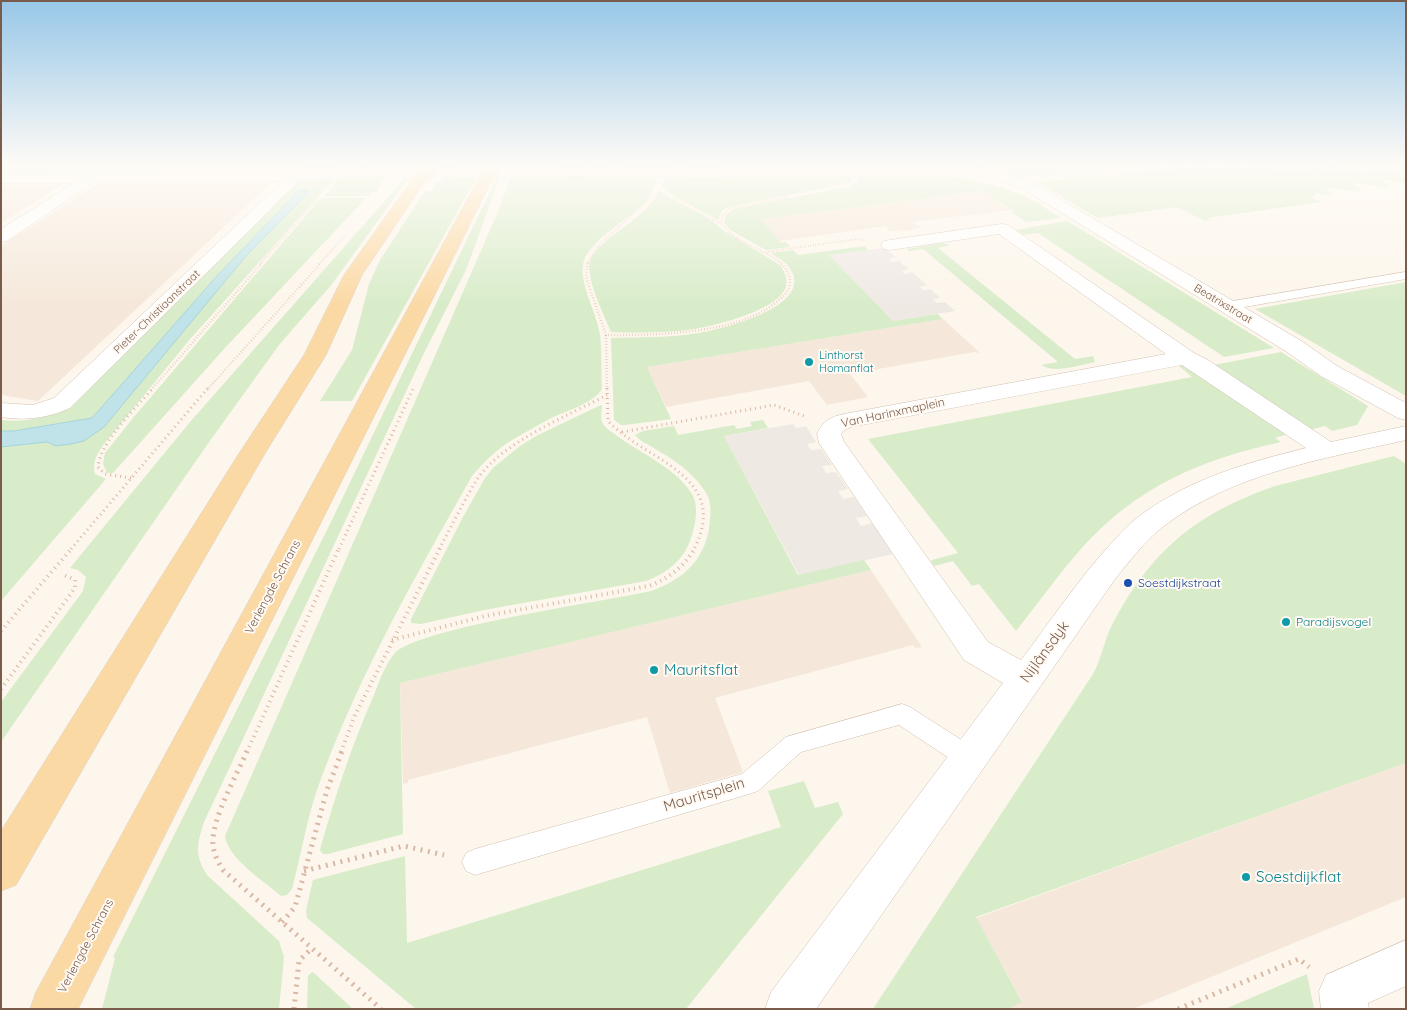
<!DOCTYPE html>
<meta charset="utf-8">
<style>
body{margin:0}
#map{position:relative;width:1407px;height:1010px;overflow:hidden;background:#fdf6ec;font-family:Quicksand,sans-serif}
canvas{display:block}
.frame{position:absolute;inset:0;border:2px solid #7a5c4d;pointer-events:none}
</style>
<div id="map">
<canvas width="1407" height="1010"></canvas>
<div class="frame"></div>
</div>
<script>
const g = document.querySelector('canvas').getContext('2d');
g.lineJoin = 'round';
function fill(path, color) { g.fillStyle = color; g.fill(path, 'evenodd'); }
function strokePath(path, color, width, dash) { g.strokeStyle = color; g.lineWidth = width; g.lineCap = dash ? 'butt' : 'round'; g.setLineDash(dash || []); g.stroke(path); }
function drawText(font, color, halo, rows, align = 'center') {
  g.font = font + ' Quicksand,sans-serif'; g.lineWidth = 4; g.setLineDash([]); g.textBaseline = 'middle'; g.strokeStyle = halo; g.fillStyle = color; for (const [text, x, y, turn = 0] of rows) {
    g.save(); g.translate(x, y); g.rotate((+turn || 0) * Math.PI / 180); g.textAlign = isNaN(turn) ? turn : align; if (halo) g.strokeText(text, 0, 0); g.fillText(text, 0, 0); g.restore();
  }
}
fill(new Path2D(`
 M 272,182 L 38,401 L 1,395 L 1,246 L 97,184 Z
 M 64,184 L 1,223 L 1,185 Z
 M 983,191 L 1012,210 L 913,222 L 921,227 L 912,230 L 889,231 L 886,226 L 779,241 L 759,219 Z
 M 943,319 L 980,353 L 974,352 L 850,374 L 868,397 L 827,405 L 809,381 L 666,407 L 647,367 Z
 M 871,570 L 922,647 L 915,648 L 913,645 L 715,698 L 743,772 L 670,793 L 647,717 L 408,780 L 408,783 L 403,784 L 400,683 Z
 M 1406,763 L 1406,897 L 1133,1009 L 1007,1009 L 1022,1001 L 976,918 Z`), '#f5e8da');
fill(new Path2D(`
 M 884,248 L 896,257 L 889,259 L 892,262 L 899,261 L 909,269 L 902,271 L 905,274 L 912,272 L 927,285 L 920,287 L 923,290 L 931,289 L 940,298 L 933,299 L 937,303 L 945,302 L 955,311 L 893,321 L 829,255 Z
 M 793,424 L 796,428 L 806,426 L 816,442 L 807,444 L 811,450 L 821,449 L 832,465 L 822,466 L 826,473 L 836,472 L 848,489 L 838,491 L 843,499 L 854,497 L 867,516 L 856,518 L 861,526 L 872,523 L 893,554 L 799,575 L 724,436 Z`), '#efe9e4');
fill(new Path2D(`
 M 1,165 L 281,165 L 311,168 L 392,165 L 297,170 L 1,173 Z
 M 518,165 L 1406,165 L 1406,169 L 1197,166 L 1150,167 L 1029,177 L 993,169 L 961,165 L 589,168 Z
 M 1200,169 L 1406,172 L 1406,183 L 1382,179 L 1390,187 C 1378,188 1366,184 1354,183 L 1361,191 C 1349,193 1338,188 1325,187 L 1333,196 L 1316,193 L 1312,198 L 1322,202 L 1207,218 L 1210,220 L 1205,221 L 1177,207 L 1098,218 L 1036,182 L 1132,172 Z
 M 511,176 L 657,178 L 651,194 L 645,202 C 628,220 601,233 587,254 C 573,275 597,311 600,335 C 602,352 601,371 602,389 C 595,403 563,412 549,419 C 537,426 524,433 512,440 C 497,449 484,462 472,476 C 415,577 356,680 317,790 C 306,822 301,856 292,889 L 287,895 L 281,896 C 264,881 228,859 225,836 L 497,214 Z
 M 851,176 L 851,181 L 846,184 L 728,207 L 722,211 L 718,220 L 675,197 L 661,186 L 665,178 Z
 M 858,176 C 914,175 969,172 1021,195 C 1036,201 1048,210 1061,218 L 1026,222 L 1011,212 L 1014,211 L 983,191 L 760,219 L 781,243 L 786,242 L 790,247 L 766,250 L 730,230 L 724,223 L 726,215 L 733,209 L 851,186 L 857,182 Z
 M 386,177 L 379,181 L 382,183 L 377,192 L 372,192 L 368,196 L 325,196 L 338,179 Z
 M 444,177 L 476,178 L 352,401 L 320,401 L 352,350 L 369,284 L 380,260 L 425,191 L 431,191 L 437,182 L 440,182 Z
 M 497,177 L 500,177 L 466,270 L 425,351 L 204,822 C 197,845 194,854 207,875 L 279,941 L 284,957 L 279,1009 L 102,1009 L 115,958 L 113,957 L 330,524 Z
 M 405,178 L 409,178 L 332,284 L 279,345 L 207,445 L 1,742 L 1,702 L 83,591 L 86,577 L 78,570 L 70,568 L 190,422 Z
 M 334,179 L 191,338 L 104,444 C 97,454 92,462 95,474 L 106,479 L 1,601 L 1,447 L 47,442 L 56,446 L 71,444 L 246,256 L 309,192 L 308,190 L 298,192 L 217,276 L 92,418 L 14,431 L 1,431 L 1,420 C 24,423 51,417 71,406 L 296,184 L 300,181 Z
 M 659,190 C 679,206 707,214 724,231 L 780,265 C 784,271 788,278 786,286 C 780,310 717,325 695,329 C 667,333 639,333 611,332 C 605,317 585,277 590,262 C 596,245 617,233 631,222 C 642,213 654,203 659,190 Z
 M 327,198 L 366,198 L 224,349 L 113,473 L 107,473 L 103,464 L 105,453 L 133,418 L 320,199 Z
 M 1067,221 L 1079,228 L 1274,348 L 1224,357 L 1038,233 L 1024,235 L 1015,230 Z
 M 942,243 L 951,245 L 938,248 L 1075,359 L 1093,356 L 1095,362 C 1079,365 1055,374 1041,365 L 1058,362 L 923,249 L 909,251 L 907,249 Z
 M 865,246 L 868,250 L 829,255 L 893,321 L 937,314 L 943,319 L 647,367 L 671,419 L 625,425 L 621,425 L 614,420 L 611,338 C 640,337 670,338 699,333 C 722,329 813,307 791,270 C 787,262 778,258 771,253 L 793,250 L 798,255 Z
 M 1406,282 L 1406,396 L 1255,309 Z
 M 1281,352 L 1368,406 L 1357,425 L 1332,431 L 1325,426 L 1309,430 L 1214,365 Z
 M 1180,365 L 1183,365 L 1288,434 L 1275,438 L 1281,442 C 1199,460 1136,487 1080,550 C 1057,576 1037,605 1016,631 L 979,584 L 972,586 L 953,561 L 934,566 L 931,562 L 932,560 L 958,553 L 868,439 L 1192,377 L 1179,366 Z
 M 601,405 L 602,406 C 602,411 600,417 602,422 C 604,428 611,431 616,435 C 639,453 679,469 693,496 C 699,508 695,526 691,538 C 684,560 667,573 646,581 L 484,610 L 421,624 L 411,623 L 411,619 L 463,517 L 485,478 L 494,467 L 520,446 L 538,435 Z
 M 763,420 L 768,428 L 724,436 L 798,575 L 864,560 L 871,570 L 400,683 L 403,834 L 328,854 L 323,854 L 320,850 L 321,846 C 336,794 352,744 374,695 C 379,682 385,665 394,654 C 415,628 608,601 651,591 C 685,579 708,557 710,519 C 711,511 711,500 706,493 C 691,468 664,454 640,440 L 635,435 L 643,431 L 674,426 L 678,435 L 734,425 L 737,429 L 752,426 L 750,422 Z
 M 1394,456 L 1406,464 L 1406,763 L 976,917 L 1022,1002 L 1007,1009 L 873,1009 L 1093,674 C 1102,658 1104,640 1112,625 C 1152,549 1196,514 1275,486 Z
 M 804,781 L 815,808 L 838,802 L 843,814 L 686,1009 L 416,1009 L 307,918 L 306,910 L 313,880 L 405,856 L 407,943 L 781,827 L 768,791 Z
 M 312,972 L 314,973 L 353,1009 L 307,1009 L 308,976 Z
 M 1307,974 L 1314,1009 L 1225,1009 Z`), '#d8ecc9');
const water = new Path2D(`
 M 300,190 L 308,190 L 309,192 L 246,256 L 104,427 L 84,441 L 71,444 L 56,446 L 47,442 L 1,447 L 1,431 L 14,431 L 92,418 L 217,276 Z`);
fill(water, '#bfe3e8');
strokePath(water, '#a5d3da', 1);
const service = new Path2D(`
 M 1406,272 L 1406,279 L 1227,310 L 1221,306 L 1227,302 Z
 M 902,704 L 910,707 L 977,750 L 981,758 L 977,766 L 969,769 L 961,766 L 899,725 L 801,752 L 758,791 L 749,794 L 475,875 L 466,871 L 462,862 L 466,853 L 475,849 L 742,774 L 786,737 Z`);
const minor = new Path2D(`
 M 881,165 C 930,165 980,161 1026,179 L 1303,342 L 1337,366 L 1406,403 L 1406,420 L 1398,418 L 1321,376 L 1287,352 L 1025,190 L 990,177 L 948,172 L 594,177 C 496,172 398,174 300,180 L 70,408 C 48,418 26,421 1,417 L 1,403 L 33,405 L 54,398 L 283,181 L 94,182 L 7,241 L 1,242 L 1,229 L 74,183 L 1,183 L 1,175 L 296,172 L 377,167 L 537,166 L 594,169 Z
 M 1002,224 L 1008,225 L 1194,353 L 1208,360 L 1331,442 L 1406,426 L 1406,440 C 1323,459 1233,473 1164,526 C 1145,540 1130,561 1115,579 L 816,1009 L 765,1009 L 771,992 L 1003,683 L 964,660 L 819,443 L 817,434 C 823,421 830,417 844,414 L 1166,354 L 999,234 L 890,250 L 884,249 L 881,245 L 884,241 L 890,240 ZM 1182,365 L 1306,448 C 1249,462 1193,478 1145,512 C 1131,521 1120,534 1109,546 C 1077,581 1050,622 1021,660 L 988,642 L 844,442 L 841,434 L 843,431 L 851,427 Z
 M 1406,940 L 1406,986 L 1368,1003 L 1369,1009 L 1321,1009 L 1319,991 L 1326,975 Z`);
const primary = new Path2D(`
 M 487,172 L 492,173 L 494,176 L 78,1009 L 30,1009 L 36,992 L 480,176 L 482,173 Z
 M 421,173 L 426,174 L 428,177 L 362,275 L 326,355 L 264,455 L 16,885 L 1,891 L 1,831 L 238,455 L 304,355 L 344,275 L 416,174 Z`);
strokePath(service, '#d1beb0', 1);
strokePath(minor, '#d1beb0', 1);
strokePath(primary, '#dad1cd', 1);
strokePath(new Path2D(`
 M 1064,177 L 1192,169 L 1406,171
 M 673,198 L 710,219 L 721,223
 M 766,252 L 858,239 L 863,240
 M 260,264 L 318,199
 M 319,264 L 344,237
 M 587,264 L 600,244 L 653,196
 M 782,264 C 764,248 735,244 721,223 L 723,215 L 730,208 L 788,197`), '#d9b8a5', 2, [0.5, 2]);
strokePath(new Path2D(`
 M 588,263 L 586,276 L 588,283 L 606,335 C 656,335 746,335 783,296 C 794,285 791,274 781,263
 M 606,335 L 607,390
 M 151,390 L 262,263
 M 207,390 L 321,263`), '#d9b8a5', 2.5, [0.5, 2.5]);
strokePath(new Path2D(`
 M 607,388 L 608,421 C 645,461 732,475 694,549
 M 622,432 L 774,405 L 804,416
 M 131,478 L 105,474 L 98,467 C 100,442 136,408 153,388
 M 71,549 L 208,388
 M 339,549 L 413,389
 M 439,549 C 452,526 464,500 478,478 C 503,442 569,415 607,395`), '#d9b8a5', 3, [1, 4]);
strokePath(new Path2D(`
 M 1,631 L 72,548
 M 392,640 L 485,616 L 649,586 C 669,578 684,567 695,548
 M 1,689 L 75,588 L 75,580 L 62,574
 M 247,752 L 339,548
 M 341,752 L 355,715 L 440,548`), '#d9b8a5', 4, [1, 4.5]);
strokePath(new Path2D(`
 M 247,751 C 237,775 211,819 213,845 C 214,854 218,862 223,870 L 381,1009
 M 304,871 L 404,846 L 444,855
 M 282,922 L 295,907 L 327,790 L 342,751
 M 294,1009 L 299,961 L 312,948
 M 1178,1009 L 1299,959 L 1309,967`), '#d9b8a5', 5, [2, 5.5]);
fill(service, '#fff');
fill(minor, '#fff');
fill(primary, '#fbd9a5');
const primaryBridge = new Path2D(`
 M 487,176 L 493,165
 M 421,177 L 430,165`);
strokePath(primaryBridge, '#dad1cd', 18, []);
strokePath(primaryBridge, '#fbd9a5', 16);
const sky = g.createLinearGradient(0, 0, 0, 306);
sky.addColorStop(0, '#97c7e8');
sky.addColorStop(0.54, '#fefbf6');
sky.addColorStop(1, '#fefbf600');
g.fillStyle = sky;
g.fillRect(0, 0, 1407, 306);
for (const [x, y, r, color] of [
 [809,362,5,"#0f9aa8"],
 [1128,583,5,"#1a4fb4"],
 [1286,622,5,"#0f9aa8"],
 [654,670,5,"#0f9aa8"],
 [1246,877,5,"#0f9aa8"]
]) { const dot = new Path2D(); dot.arc(x, y, r, 0, 2 * Math.PI); g.fillStyle = color; g.fill(dot); strokePath(dot, '#fffaf3', 2); }
drawText('11px', '#7a5c4d', '#fffaf3', [
 ["Beatrixstraat",1223,304,31],
 ["Pieter-Christiaanstraat",157,312,-44]
]);
drawText('11px', '#0d838f', '#fffaf3', [
 ["Linthorst",819,356],
 ["Homanflat",819,369]
], 'left');
drawText('12px', '#7a5c4d', '#fffaf3', [
 ["Van Harinxmaplein",893,413,-12],
 ["Verlengde Schrans",273,587,-62],
 ["Verlengde Schrans",86,946,-62]
]);
drawText('12px', '#164399', '#fffaf3', [
 ["Soestdijkstraat",1138,583]
], 'left');
drawText('12px', '#0d838f', '#fffaf3', [
 ["Paradijsvogel",1296,622]
], 'left');
drawText('15px', '#7a5c4d', '#fffaf3', [
 ["Nijlânsdyk",1045,652,-54],
 ["Mauritsplein",704,795,-17]
]);
drawText('15px', '#0d838f', '#fffaf3', [
 ["Mauritsflat",664,670],
 ["Soestdijkflat",1256,877]
], 'left');
</script>
